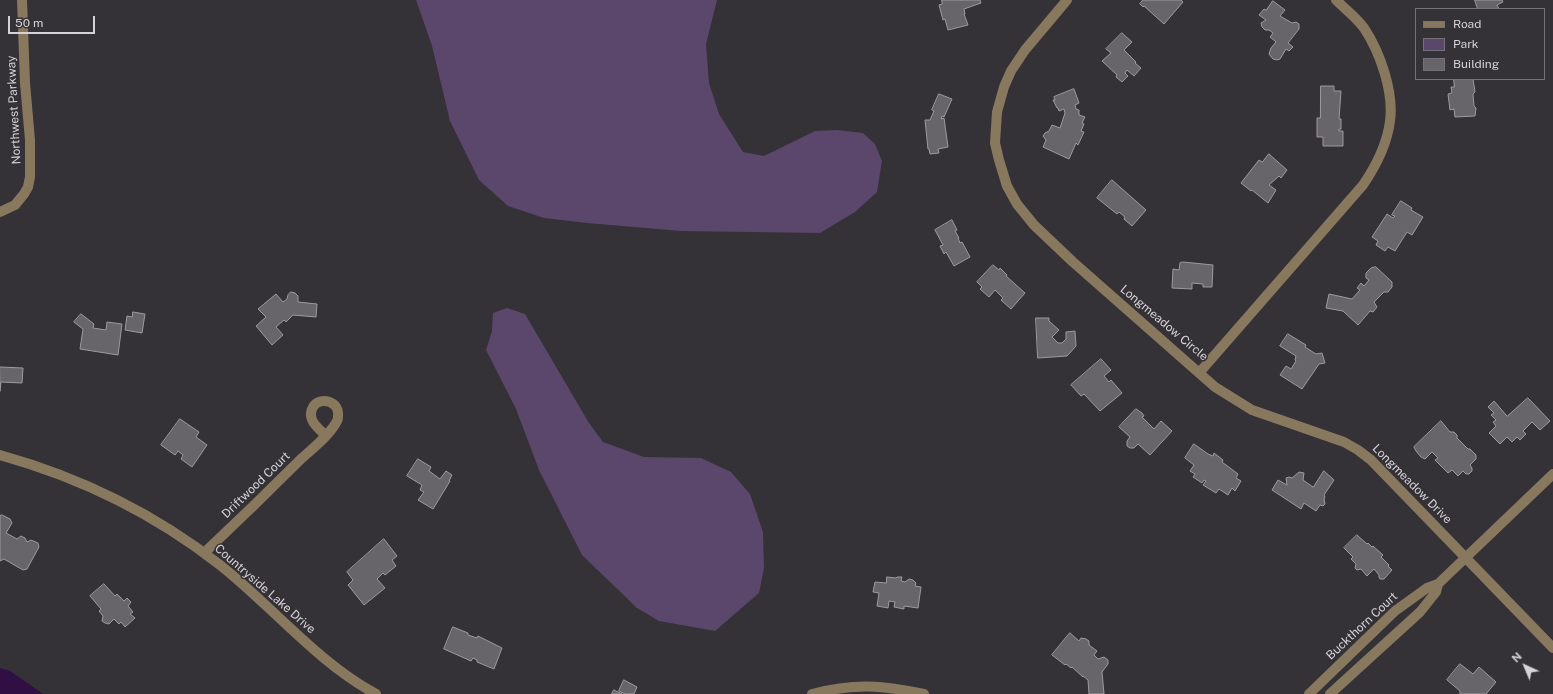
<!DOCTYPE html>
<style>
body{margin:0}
#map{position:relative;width:1553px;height:694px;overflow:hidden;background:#343137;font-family:"Public Sans",sans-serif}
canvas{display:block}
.legend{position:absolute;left:1415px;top:8px;width:130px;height:72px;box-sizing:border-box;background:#343137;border:1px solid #747277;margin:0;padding:5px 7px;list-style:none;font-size:12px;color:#d5d3d6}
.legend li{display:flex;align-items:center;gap:8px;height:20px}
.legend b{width:20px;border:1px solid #747277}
.north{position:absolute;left:1505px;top:646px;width:40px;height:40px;-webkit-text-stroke:3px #343137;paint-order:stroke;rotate:316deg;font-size:11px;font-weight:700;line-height:16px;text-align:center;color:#d5d3d6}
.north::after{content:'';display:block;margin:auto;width:14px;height:18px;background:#d5d3d6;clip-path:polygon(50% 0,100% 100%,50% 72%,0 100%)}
.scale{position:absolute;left:8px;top:16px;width:87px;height:18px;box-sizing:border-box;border:2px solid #d5d3d6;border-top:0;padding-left:5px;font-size:12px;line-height:14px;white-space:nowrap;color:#d5d3d6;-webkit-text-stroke:3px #343137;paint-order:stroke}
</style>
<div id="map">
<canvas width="1553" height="694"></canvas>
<ul class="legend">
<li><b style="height:5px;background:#88795e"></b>Road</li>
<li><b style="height:11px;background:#5b466c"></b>Park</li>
<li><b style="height:11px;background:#67646a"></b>Building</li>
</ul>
<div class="north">N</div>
<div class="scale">50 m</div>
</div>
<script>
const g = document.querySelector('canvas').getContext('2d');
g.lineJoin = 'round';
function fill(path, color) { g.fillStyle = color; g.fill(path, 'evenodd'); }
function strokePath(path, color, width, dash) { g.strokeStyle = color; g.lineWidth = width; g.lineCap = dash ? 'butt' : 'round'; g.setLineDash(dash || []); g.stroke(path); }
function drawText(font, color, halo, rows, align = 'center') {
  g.font = font + ' "Public Sans",sans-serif'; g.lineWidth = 3; g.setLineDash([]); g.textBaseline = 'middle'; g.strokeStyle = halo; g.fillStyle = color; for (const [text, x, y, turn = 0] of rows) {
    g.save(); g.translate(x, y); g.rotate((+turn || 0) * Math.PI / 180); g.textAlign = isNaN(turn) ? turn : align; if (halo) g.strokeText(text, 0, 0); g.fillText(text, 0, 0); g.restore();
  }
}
fill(new Path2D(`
 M 416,0 L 717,0 L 706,44 L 709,83 L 719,114 L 743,152 L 764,156 L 815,131 L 837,130 L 863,133 L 875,144 L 882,161 L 877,192 L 855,212 L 820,233 L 681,231 L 587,223 L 544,218 L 508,206 L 479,180 L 450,121 L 432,46 Z
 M 507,308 L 525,314 L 589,423 L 603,442 L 644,457 L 701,458 L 731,472 L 750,494 L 763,532 L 764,568 L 759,593 L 715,631 L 659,621 L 637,608 L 582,555 L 539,470 L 516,409 L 486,350 L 492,331 L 493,313 Z`), '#5b466c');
fill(new Path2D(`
 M 0,668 L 10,671 L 43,694 L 0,694 Z`), '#301044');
const building = new Path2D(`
 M 942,0 L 980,0 L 981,3 L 964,9 L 965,14 L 964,14 L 968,25 L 948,30 L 945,19 L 943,20 L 939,5 L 942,4 Z
 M 1143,0 L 1181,0 L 1183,2 L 1164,24 L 1144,6 L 1143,7 L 1140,4 Z
 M 1475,0 L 1502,0 L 1503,2 L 1497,5 L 1499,9 L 1478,9 Z
 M 1273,1 L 1285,10 L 1280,16 L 1292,23 L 1296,22 L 1299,24 L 1299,29 L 1288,43 L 1293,47 L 1289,51 L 1286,49 L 1280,59 L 1277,60 L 1273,59 L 1269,54 L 1271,48 L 1276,42 L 1270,37 L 1273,33 L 1269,30 L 1265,30 L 1262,27 L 1261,23 L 1266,20 L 1259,15 L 1264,9 L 1266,10 Z
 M 1122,33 L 1132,42 L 1124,50 L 1136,62 L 1135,63 L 1141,68 L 1134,76 L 1127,70 L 1125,73 L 1128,76 L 1122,82 L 1116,77 L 1117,75 L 1102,61 L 1111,53 L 1106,49 Z
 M 1454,79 L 1473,79 L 1475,92 L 1473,94 L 1474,106 L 1476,108 L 1475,116 L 1455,117 L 1454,109 L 1450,110 L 1448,94 L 1452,93 L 1451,87 L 1454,87 Z
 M 1321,86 L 1334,86 L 1334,91 L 1341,91 L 1339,119 L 1341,119 L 1341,129 L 1339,129 L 1339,131 L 1343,131 L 1343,146 L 1323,146 L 1323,137 L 1317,137 L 1317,118 L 1320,118 Z
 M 1074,89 L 1079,103 L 1075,105 L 1076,109 L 1079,110 L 1079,115 L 1085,117 L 1082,123 L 1084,124 L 1081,131 L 1084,132 L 1078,145 L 1076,143 L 1069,159 L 1043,147 L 1046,140 L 1043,136 L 1045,133 L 1049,131 L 1052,125 L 1060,128 L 1065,113 L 1064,109 L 1059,111 L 1058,108 L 1057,108 L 1053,100 L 1055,100 L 1054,97 Z
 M 939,94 L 952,99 L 944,117 L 942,116 L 941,119 L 944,118 L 948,147 L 938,149 L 939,153 L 930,154 L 929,149 L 928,149 L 925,120 L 930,120 L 934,111 L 932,110 Z
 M 1269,154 L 1287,170 L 1281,178 L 1279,176 L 1269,185 L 1276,190 L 1268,203 L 1252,190 L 1251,191 L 1241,183 L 1259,160 L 1262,162 Z
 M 1112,180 L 1146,210 L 1132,226 L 1124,219 L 1125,217 L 1119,212 L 1117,214 L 1097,198 Z
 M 1401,201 L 1412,208 L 1411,210 L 1423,217 L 1412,235 L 1407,232 L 1395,251 L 1388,247 L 1385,251 L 1376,245 L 1378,241 L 1372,237 L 1387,214 L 1393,218 L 1395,216 L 1392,215 Z
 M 952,220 L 957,230 L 955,231 L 959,238 L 958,238 L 960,243 L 962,242 L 970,257 L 954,266 L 946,252 L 944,254 L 940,246 L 943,245 L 935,230 Z
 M 1183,262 L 1213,265 L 1212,287 L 1203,287 L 1203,284 L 1192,283 L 1192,289 L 1172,288 L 1173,269 L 1179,270 L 1180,263 Z
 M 993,265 L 999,270 L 1000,268 L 1007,275 L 1006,276 L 1025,293 L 1011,309 L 1001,300 L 1003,298 L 995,290 L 989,297 L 980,289 L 982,287 L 977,282 Z
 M 1376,267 L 1392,282 L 1392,287 L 1388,292 L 1384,292 L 1374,302 L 1377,307 L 1373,312 L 1370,311 L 1358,325 L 1343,311 L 1326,308 L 1329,294 L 1352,299 L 1360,290 L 1357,288 L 1361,283 L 1364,286 L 1369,280 L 1366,278 L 1366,273 L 1371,268 Z
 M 291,292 L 295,293 L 298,296 L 298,302 L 317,304 L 316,317 L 293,315 L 286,322 L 284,320 L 276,327 L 283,335 L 272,345 L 256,326 L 266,317 L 258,309 L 276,294 L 283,302 L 287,299 L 288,295 Z
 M 133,312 L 145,314 L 142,333 L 125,330 L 127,316 L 132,317 Z
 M 81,314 L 94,324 L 93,328 L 106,330 L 107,322 L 122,324 L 118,355 L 80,349 L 83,329 L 74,322 Z
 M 1036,318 L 1049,318 L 1049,321 L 1059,330 L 1052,337 L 1058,343 L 1062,343 L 1066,339 L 1066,332 L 1075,331 L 1076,346 L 1067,356 L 1038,358 Z
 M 1288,334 L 1306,345 L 1305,347 L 1316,354 L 1322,353 L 1325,363 L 1319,364 L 1302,389 L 1280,375 L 1286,366 L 1291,369 L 1296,361 L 1295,360 L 1296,356 L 1280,346 Z
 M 1101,359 L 1111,370 L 1104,376 L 1109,382 L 1111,380 L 1122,393 L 1100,411 L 1084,394 L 1081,396 L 1071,385 Z
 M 0,367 L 23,368 L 22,383 L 1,382 L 0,391 Z
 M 1528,398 L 1550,421 L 1540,430 L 1532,422 L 1523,431 L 1526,434 L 1520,440 L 1517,437 L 1512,442 L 1507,437 L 1500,444 L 1489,433 L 1496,426 L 1493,422 L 1496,420 L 1491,415 L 1494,413 L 1488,407 L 1494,401 L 1507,416 Z
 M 1136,409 L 1142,413 L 1144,416 L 1142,417 L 1154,429 L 1161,421 L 1172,431 L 1150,455 L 1138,444 L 1134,448 L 1130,448 L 1127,446 L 1127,441 L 1130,437 L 1119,427 Z
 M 180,419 L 199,432 L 196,437 L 207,445 L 192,467 L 181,459 L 183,455 L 178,451 L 175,455 L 161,445 Z
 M 1441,421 L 1450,432 L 1454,432 L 1457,435 L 1457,438 L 1468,449 L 1470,449 L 1476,455 L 1476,459 L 1470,465 L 1472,468 L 1472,471 L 1469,474 L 1466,474 L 1463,471 L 1458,476 L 1452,470 L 1448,473 L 1435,460 L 1438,458 L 1432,452 L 1425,459 L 1421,457 L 1416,451 L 1414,447 Z
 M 1194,444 L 1208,454 L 1213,456 L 1214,453 L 1223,460 L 1222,462 L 1238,474 L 1236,478 L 1241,481 L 1235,491 L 1232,488 L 1228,495 L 1219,489 L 1216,493 L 1203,485 L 1206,481 L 1204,480 L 1202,483 L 1193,477 L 1195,474 L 1190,471 L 1194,465 L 1185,458 Z
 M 418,459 L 431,467 L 429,471 L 440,479 L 446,471 L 452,475 L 449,481 L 450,481 L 433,509 L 418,500 L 424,492 L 420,490 L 422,485 L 407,476 Z
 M 1324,471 L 1334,480 L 1324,495 L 1325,497 L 1324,499 L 1325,504 L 1323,506 L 1320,505 L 1316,511 L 1304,503 L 1301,509 L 1272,490 L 1278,480 L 1287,485 L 1286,478 L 1289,477 L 1292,478 L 1299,472 L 1304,473 L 1303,480 L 1313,487 Z
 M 2,515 L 10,519 L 12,523 L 6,533 L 17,539 L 21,536 L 25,538 L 27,542 L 31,540 L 38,543 L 39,547 L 27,569 L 23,570 L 4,559 L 0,561 L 0,516 Z
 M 1357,535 L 1367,544 L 1368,543 L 1372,547 L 1373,546 L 1383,555 L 1381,557 L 1389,565 L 1388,566 L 1392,570 L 1384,579 L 1380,579 L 1379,577 L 1379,575 L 1374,569 L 1367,576 L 1361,569 L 1357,570 L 1355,568 L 1356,564 L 1351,559 L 1353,557 L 1344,548 Z
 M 384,539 L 397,556 L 392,560 L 396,566 L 385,575 L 383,573 L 377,579 L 385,588 L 364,605 L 348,585 L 353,580 L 347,572 Z
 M 887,577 L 896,578 L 897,577 L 902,577 L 901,581 L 905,582 L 909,579 L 913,580 L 916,583 L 915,586 L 921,587 L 918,608 L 904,606 L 904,609 L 894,607 L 895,602 L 889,601 L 888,608 L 877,606 L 879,593 L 873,592 L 875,582 L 886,583 Z
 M 104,584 L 115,596 L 117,594 L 124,601 L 127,598 L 131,602 L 128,606 L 133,612 L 130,614 L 135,618 L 125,627 L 121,622 L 119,624 L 114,619 L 109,624 L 105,623 L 102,621 L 103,616 L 99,611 L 101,609 L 90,596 Z
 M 453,627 L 468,633 L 468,635 L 477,638 L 478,636 L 502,648 L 494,669 L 477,662 L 477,660 L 473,658 L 471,661 L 444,649 Z
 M 1070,633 L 1079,641 L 1081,638 L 1086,639 L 1089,641 L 1089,645 L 1097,651 L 1094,655 L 1098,659 L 1104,657 L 1108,660 L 1108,664 L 1102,672 L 1104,694 L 1089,694 L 1088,680 L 1083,676 L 1083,677 L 1072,667 L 1071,668 L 1066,664 L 1065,665 L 1052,655 Z
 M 1460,664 L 1473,674 L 1479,667 L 1496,682 L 1486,694 L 1460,694 L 1460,691 L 1447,680 Z
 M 624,680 L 637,687 L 634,694 L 625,694 L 619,691 Z
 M 614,690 L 622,694 L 612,694 Z`);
fill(building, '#67646a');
strokePath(building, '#9e9aa1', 1);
strokePath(new Path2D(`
 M 1067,0 L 1025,50 L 1011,71 L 1004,87 L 997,112 L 995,143 L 999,160 L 1007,186 L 1017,204 L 1034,225 L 1073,262 L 1215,387 L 1252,410 L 1344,442 L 1358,450 L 1371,460 L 1553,648
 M 0,212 L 15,205 L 24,194 L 28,187 L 30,177 L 30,140 L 25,83 L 22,0
 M 1199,373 L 1363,185 C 1376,166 1387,145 1390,121 C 1394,92 1380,52 1364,28 C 1356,17 1345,9 1336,0
 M 0,455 C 79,477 155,514 220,565 C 273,607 317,662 376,694
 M 204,553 C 237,522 269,491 301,459 C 312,449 330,435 337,421 C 338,420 338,417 338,416 C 340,401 320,396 313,407 C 306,419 318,428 325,435
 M 812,694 C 854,683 881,685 924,694
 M 1309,694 L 1395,611 L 1427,588 L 1438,584 L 1553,474
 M 1330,694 L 1420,612 L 1436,592 L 1438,584`), '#88795e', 10);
drawText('12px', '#d5d3d6', '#343137', [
 ["Northwest Parkway",14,110,-93],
 ["Longmeadow Circle",1164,323,40],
 ["Longmeadow Drive",1412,484,45],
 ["Driftwood Court",256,485,-44],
 ["Countryside Lake Drive",265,589,41],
 ["Buckthorn Court",1362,626,-43]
]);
</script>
